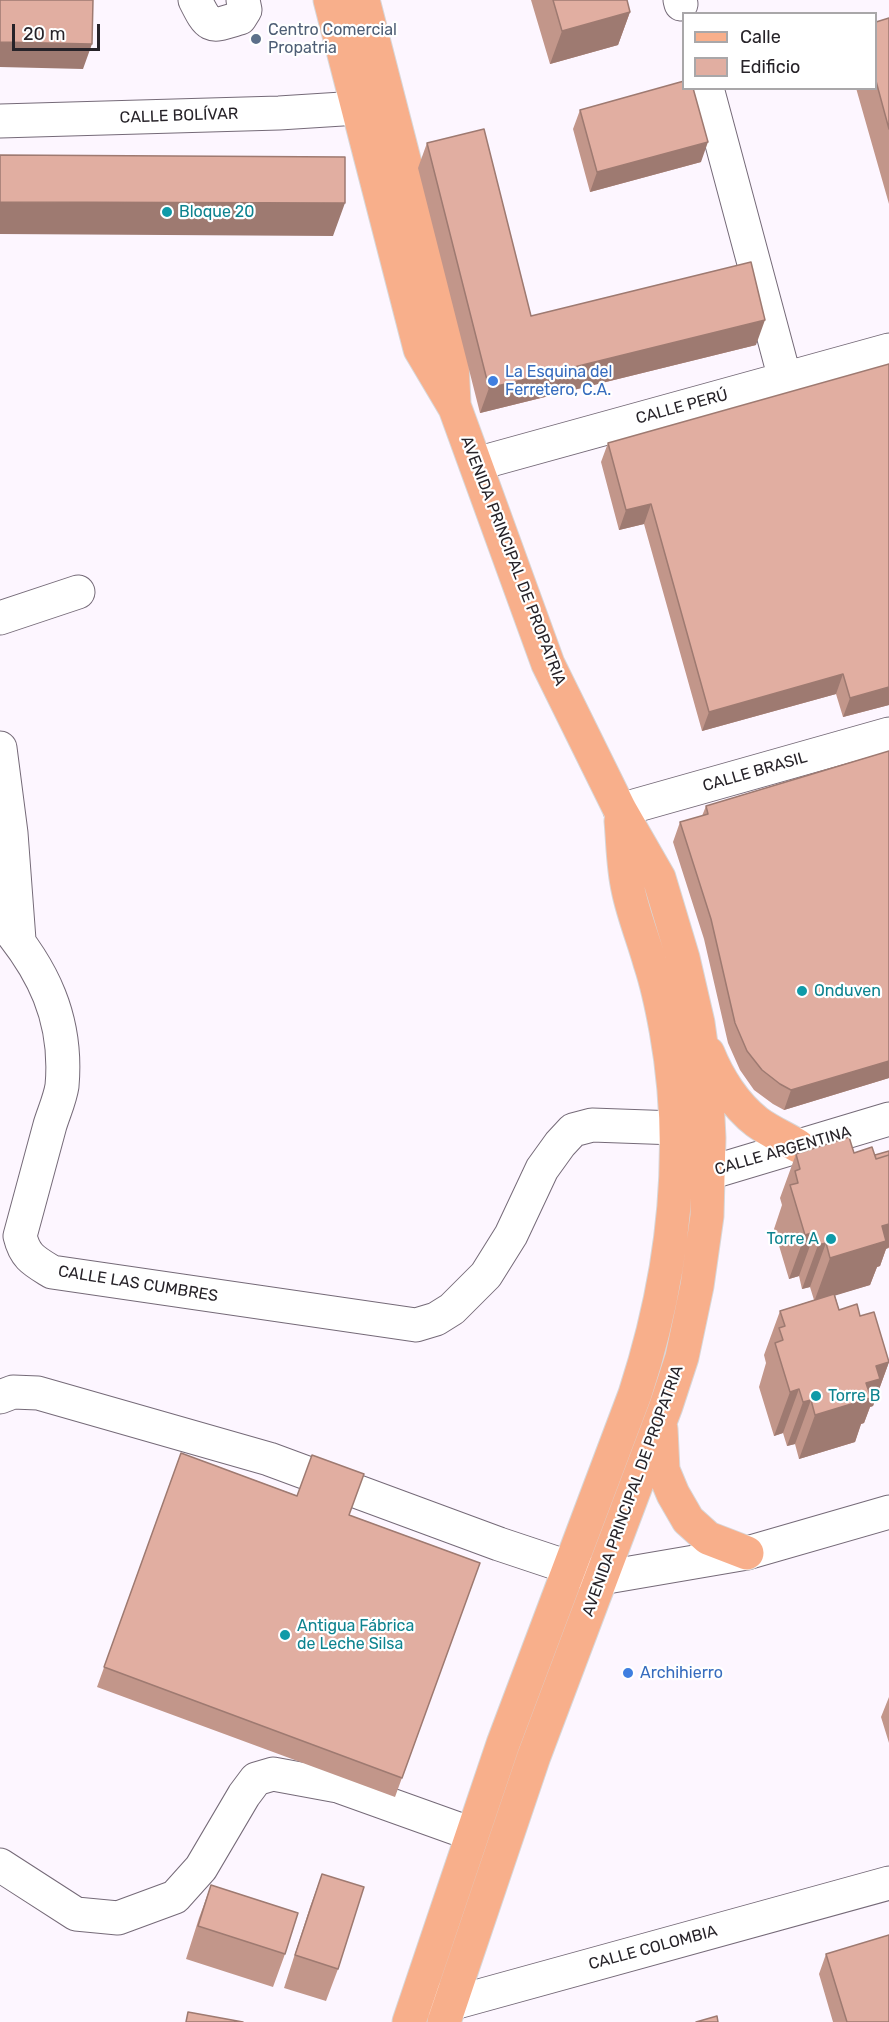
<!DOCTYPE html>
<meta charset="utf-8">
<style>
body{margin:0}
#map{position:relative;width:889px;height:2022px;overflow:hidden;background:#fdf6ff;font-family:Rubik,sans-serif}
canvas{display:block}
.legend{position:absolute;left:682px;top:12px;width:195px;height:78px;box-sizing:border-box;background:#fff;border:2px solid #a9a7a9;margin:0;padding:8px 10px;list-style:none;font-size:18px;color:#272329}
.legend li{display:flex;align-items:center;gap:12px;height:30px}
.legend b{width:30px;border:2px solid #a9a7a9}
.scale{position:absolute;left:12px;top:24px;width:88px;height:27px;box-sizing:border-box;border:3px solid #272329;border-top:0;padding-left:8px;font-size:18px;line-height:21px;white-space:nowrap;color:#272329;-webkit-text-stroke:4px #fff;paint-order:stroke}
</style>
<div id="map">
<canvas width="889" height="2022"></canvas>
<ul class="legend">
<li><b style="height:8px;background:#f8af8b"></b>Calle</li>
<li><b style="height:16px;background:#e1aea1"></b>Edificio</li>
</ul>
<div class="scale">20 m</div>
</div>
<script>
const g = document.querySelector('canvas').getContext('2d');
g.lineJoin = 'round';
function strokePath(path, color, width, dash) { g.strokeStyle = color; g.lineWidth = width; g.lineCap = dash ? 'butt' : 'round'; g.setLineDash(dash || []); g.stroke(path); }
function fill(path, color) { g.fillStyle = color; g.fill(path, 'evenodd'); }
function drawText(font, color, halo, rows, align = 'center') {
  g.font = font + ' Rubik,sans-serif'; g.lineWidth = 4.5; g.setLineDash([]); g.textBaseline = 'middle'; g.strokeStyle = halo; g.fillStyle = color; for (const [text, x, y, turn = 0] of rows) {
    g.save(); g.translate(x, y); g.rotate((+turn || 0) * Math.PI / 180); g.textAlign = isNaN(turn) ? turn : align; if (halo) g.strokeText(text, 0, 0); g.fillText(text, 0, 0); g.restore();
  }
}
const minor = new Path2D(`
 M 195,0 C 210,30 210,27 240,18 L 245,10 L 243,0
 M 680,0 L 681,4
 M 707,88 L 785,379
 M 0,121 L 279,113 L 358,108
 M 476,464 L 889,350
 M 0,618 L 78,592
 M 0,748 L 11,833 L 19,940
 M 620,810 L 889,734
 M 0,919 C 43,968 68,1019 62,1086 C 60,1099 54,1112 50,1125 C 40,1162 30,1199 20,1236 C 25,1257 34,1261 52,1272 L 416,1325 L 436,1319 L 452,1309 L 486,1275 L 511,1235 L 542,1169 L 560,1144 L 573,1130 L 592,1125 L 676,1128
 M 680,1171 L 709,1173 L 889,1119
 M 0,1397 L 13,1392 L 38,1393 L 269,1459 L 499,1544 L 601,1578 L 747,1553 L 889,1512
 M 0,1865 L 76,1914 L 118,1918 L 175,1897 L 201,1868 L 244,1795 L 256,1779 L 273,1774 L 338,1786 L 472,1834
 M 425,1996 L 450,2004 L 889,1883`);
const major = new Path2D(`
 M 330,0 L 420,349 L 455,408 L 548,664 L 620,810 L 659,878 L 683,958 L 698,1023 L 706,1079 L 709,1138 L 707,1216 L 697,1286 L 682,1357 L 666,1406 L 534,1756 L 444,2022
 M 363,0 L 451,342 L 454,403
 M 708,1053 C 718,1078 735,1105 757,1122 C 769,1131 785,1138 798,1146
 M 661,1429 L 663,1470 L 673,1494 L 688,1520 L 708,1538 L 747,1553
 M 409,2022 L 503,1744 L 635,1394 C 673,1277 688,1152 666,1030 C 662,1008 657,984 650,963 C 643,938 633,914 628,889 C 623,867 623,843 621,821`);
strokePath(minor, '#756a78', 35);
strokePath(major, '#d8d7d8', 35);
strokePath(minor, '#fff', 33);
strokePath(major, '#f8af8b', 33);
fill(new Path2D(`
 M 531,0 L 627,0 L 630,12 L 618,45 L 550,64 Z
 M 889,18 L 889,204 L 856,88 L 876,88 L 876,22 Z
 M 580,110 L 701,162 L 590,192 L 573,129 Z
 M 427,143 L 531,316 L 756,345 L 480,413 L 418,168 Z
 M 608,443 L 889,705 L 843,717 L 836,694 L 702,731 L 644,524 L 619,530 L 601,462 Z
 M 706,806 L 889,1078 L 784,1110 L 773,1104 L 754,1090 L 740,1070 L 728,1043 L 704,939 L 673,842 L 680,822 L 702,816 Z
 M 889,1151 L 889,1248 L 886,1249 L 880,1266 L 877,1267 L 870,1285 L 835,1295 L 839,1310 L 860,1316 L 889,1362 L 873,1406 L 870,1407 L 864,1423 L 861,1424 L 855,1442 L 799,1459 L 795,1444 L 787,1446 L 783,1433 L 774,1436 L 759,1387 L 766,1363 L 764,1355 L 780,1311 L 814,1300 L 810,1287 L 802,1289 L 799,1276 L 789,1279 L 774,1229 L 782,1205 L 780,1198 L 796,1154 L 854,1153 L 875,1155 Z
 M 181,1453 L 480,1563 L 395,1797 L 97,1687 Z
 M 889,1697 L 889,1743 L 881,1717 Z
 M 322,1874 L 338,1969 L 326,2001 L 284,1988 L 310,1907 Z
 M 211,1885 L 285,1954 L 273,1987 L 186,1959 L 199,1918 Z
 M 826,1954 L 889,2022 L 833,2022 L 819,1974 Z`), '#c2968a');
fill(new Path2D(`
 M 630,12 L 618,45 L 550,64 L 562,31 Z
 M 0,42 L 92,44 L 83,69 L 0,67 Z
 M 708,142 L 701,162 L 590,192 L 597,172 Z
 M 0,202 L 345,203 L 333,236 L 0,234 Z
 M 765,320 L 756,345 L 480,413 L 489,388 Z
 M 651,504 L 644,524 L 619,530 L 626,510 Z
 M 843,674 L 836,694 L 702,731 L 709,712 Z
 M 889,687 L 889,705 L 843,717 L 850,698 Z
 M 889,1061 L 889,1078 L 784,1110 L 791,1090 Z
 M 889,1215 L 889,1247 L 886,1249 L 880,1266 L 877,1267 L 870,1285 L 814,1302 L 830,1258 L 882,1226 Z
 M 815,1232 L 799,1276 L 789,1279 L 805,1235 Z
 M 826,1243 L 810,1287 L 802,1289 L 818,1245 Z
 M 889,1362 L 873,1406 L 870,1407 L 864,1423 L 861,1424 L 855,1442 L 799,1459 L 815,1415 L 866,1383 L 876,1366 Z
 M 799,1389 L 783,1433 L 774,1436 L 790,1392 Z
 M 811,1400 L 795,1444 L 787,1446 L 803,1402 Z`), '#9e7a71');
const building = new Path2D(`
 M 0,0 L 93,0 L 92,44 L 0,42 Z
 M 553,0 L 627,0 L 630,12 L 562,31 Z
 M 889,18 L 889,129 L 876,81 L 876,22 Z
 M 684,81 L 684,88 L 693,88 L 708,142 L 597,172 L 580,110 Z
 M 484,129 L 531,316 L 751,262 L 765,320 L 489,388 L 427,143 Z
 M 0,155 L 345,157 L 345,203 L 0,202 Z
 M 889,364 L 889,687 L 850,698 L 843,674 L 709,712 L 651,504 L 626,510 L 608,443 Z
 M 889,751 L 889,1061 L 791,1090 L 780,1084 L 762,1070 L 747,1051 L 735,1023 L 711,919 L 680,822 L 708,814 L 706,806 Z
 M 849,1137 L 854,1153 L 872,1147 L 876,1159 L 889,1155 L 889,1224 L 882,1226 L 886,1241 L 830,1258 L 826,1243 L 818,1245 L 815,1232 L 805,1235 L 790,1185 L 798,1183 L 795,1171 L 800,1169 L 796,1154 Z
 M 889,1151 L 889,1155 L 876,1159 L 875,1155 Z
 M 834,1294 L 839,1310 L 857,1304 L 860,1316 L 874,1312 L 889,1362 L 876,1366 L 880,1379 L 866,1383 L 871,1398 L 815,1415 L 811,1400 L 803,1402 L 799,1389 L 790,1392 L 775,1343 L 783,1340 L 779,1328 L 785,1326 L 780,1311 Z
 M 181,1453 L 297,1496 L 312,1455 L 364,1474 L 349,1515 L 480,1563 L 402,1778 L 104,1667 Z
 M 322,1874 L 364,1887 L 338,1969 L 295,1955 Z
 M 211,1885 L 298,1913 L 285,1954 L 198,1926 Z
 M 889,1935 L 889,2022 L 847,2022 L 826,1954 Z
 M 188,2012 L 243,2022 L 186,2022 Z
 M 717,2016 L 718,2022 L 696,2022 Z`);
fill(building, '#e1aea1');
strokePath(building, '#9e7a71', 1.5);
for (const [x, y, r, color] of [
 [256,39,6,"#5c6f8a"],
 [167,212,6,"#0f9aa8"],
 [493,381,6,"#3f7fe0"],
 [802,991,6,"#0f9aa8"],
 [831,1239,6,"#0f9aa8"],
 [816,1396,6,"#0f9aa8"],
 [285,1635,6,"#0f9aa8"],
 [628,1673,6,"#3f7fe0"]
]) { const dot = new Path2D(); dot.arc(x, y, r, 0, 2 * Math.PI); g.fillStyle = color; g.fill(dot); strokePath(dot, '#fff', 2); }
drawText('16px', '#4e5e75', '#fff', [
 ["Centro Comercial",268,30],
 ["Propatria",268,48]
], 'left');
drawText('16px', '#272329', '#fff', [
 ["CALLE BOLÍVAR",179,116,-2],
 ["CALLE PERÚ",682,407,-15],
 ["AVENIDA PRINCIPAL DE PROPATRIA",513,561,69],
 ["CALLE BRASIL",755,772,-16],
 ["CALLE ARGENTINA",783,1151,-16],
 ["CALLE LAS CUMBRES",138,1284,9],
 ["AVENIDA PRINCIPAL DE PROPATRIA",633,1491,-70],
 ["CALLE COLOMBIA",653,1948,-15]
]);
drawText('16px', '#0d838f', '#fff', [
 ["Bloque 20",179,212],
 ["Onduven",814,991],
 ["Torre A",819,1239,"right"],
 ["Torre B",828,1396],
 ["Antigua Fábrica",297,1626],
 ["de Leche Silsa",297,1644]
], 'left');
drawText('16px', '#366cbe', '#fff', [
 ["La Esquina del",505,372],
 ["Ferretero, C.A.",505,390],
 ["Archihierro",640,1673]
], 'left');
</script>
